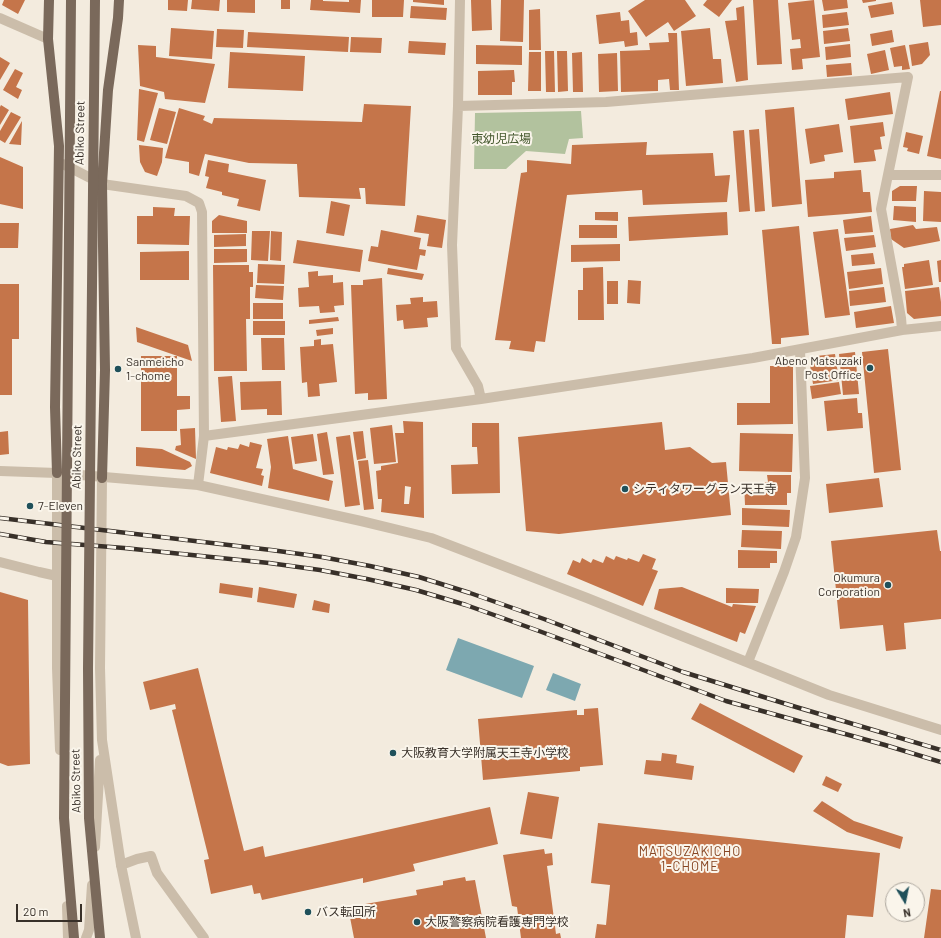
<!DOCTYPE html>
<meta charset="utf-8">
<style>
body{margin:0}
#map{position:relative;width:941px;height:938px;overflow:hidden;background:#f3ebde;font-family:Barlow,sans-serif}
canvas{display:block}
.north{position:absolute;left:885px;top:882px;width:40px;height:40px;box-sizing:border-box;background:#faf5eb;border:1px solid #aca69d;border-radius:50%;rotate:170deg;font-size:11px;font-weight:700;line-height:16px;text-align:center;color:#383029}
.north::after{content:'';display:block;margin:auto;width:14px;height:18px;background:#1f505a;clip-path:polygon(50% 0,100% 100%,50% 72%,0 100%)}
.scale{position:absolute;left:16px;top:904px;width:66px;height:18px;box-sizing:border-box;border:2px solid #383029;border-top:0;padding-left:5px;font-size:12px;line-height:14px;white-space:nowrap;color:#383029;-webkit-text-stroke:3px #faf5eb;paint-order:stroke}
</style>
<div id="map">
<canvas width="941" height="938"></canvas>
<div class="north">N</div>
<div class="scale">20 m</div>
</div>
<script>
const g = document.querySelector('canvas').getContext('2d');
g.lineJoin = 'round';
function fill(path, color) { g.fillStyle = color; g.fill(path, 'evenodd'); }
function strokePath(path, color, width, dash) { g.strokeStyle = color; g.lineWidth = width; g.lineCap = dash ? 'butt' : 'round'; g.setLineDash(dash || []); g.stroke(path); }
function drawText(font, color, halo, rows, align = 'center') {
  g.font = font + ' Barlow,"Noto Sans JP",sans-serif'; g.lineWidth = 4; g.setLineDash([]); g.textBaseline = 'middle'; g.strokeStyle = halo; g.fillStyle = color; for (const [text, x, y, turn = 0] of rows) {
    g.save(); g.translate(x, y); g.rotate((+turn || 0) * Math.PI / 180); g.textAlign = isNaN(turn) ? turn : align; if (halo) g.strokeText(text, 0, 0); g.fillText(text, 0, 0); g.restore();
  }
}
fill(new Path2D(`
 M 581,111 L 583,138 L 569,139 L 565,154 L 526,151 L 506,169 L 474,169 L 475,113 Z`), '#b2c29e');
fill(new Path2D(`
 M 458,638 L 534,666 L 522,698 L 446,670 Z
 M 553,673 L 581,684 L 575,701 L 546,690 Z`), '#7da8b0');
fill(new Path2D(`
 M 4,0 L 25,0 L 18,14 L 2,5 Z
 M 168,0 L 188,0 L 187,11 L 168,10 Z
 M 192,0 L 220,0 L 219,11 L 191,9 Z
 M 227,0 L 255,0 L 255,13 L 227,12 Z
 M 281,0 L 290,0 L 290,9 L 281,9 Z
 M 311,0 L 323,0 L 323,1 L 349,2 L 349,0 L 361,0 L 360,13 L 310,10 Z
 M 372,0 L 404,0 L 403,17 L 372,17 Z
 M 413,0 L 444,0 L 444,5 L 413,2 Z
 M 471,0 L 491,0 L 492,30 L 472,31 Z
 M 501,0 L 524,0 L 523,42 L 500,41 Z
 M 645,0 L 685,0 L 696,16 L 674,31 L 668,22 L 646,37 L 628,11 Z
 M 707,0 L 732,0 L 719,17 L 703,5 Z
 M 753,0 L 778,0 L 782,64 L 757,65 Z
 M 814,0 L 820,57 L 802,59 L 803,69 L 792,70 L 790,49 L 801,48 L 800,39 L 792,40 L 788,3 Z
 M 822,0 L 847,0 L 848,8 L 824,11 Z
 M 862,0 L 876,0 L 876,1 L 863,3 Z
 M 920,0 L 941,0 L 941,25 L 923,27 Z
 M 892,2 L 894,14 L 871,18 L 868,6 Z
 M 411,6 L 447,8 L 446,20 L 410,18 Z
 M 744,6 L 748,80 L 736,82 L 725,21 L 737,20 L 736,8 Z
 M 540,9 L 541,50 L 529,50 L 529,10 Z
 M 620,12 L 621,21 L 629,20 L 630,33 L 637,32 L 638,45 L 625,47 L 624,41 L 599,44 L 596,15 Z
 M 847,12 L 849,25 L 823,28 L 822,15 Z
 M 171,28 L 214,31 L 212,59 L 169,56 Z
 M 710,28 L 713,59 L 721,59 L 723,83 L 686,86 L 681,31 Z
 M 848,28 L 850,41 L 824,44 L 823,31 Z
 M 217,29 L 244,30 L 243,48 L 216,47 Z
 M 892,30 L 894,42 L 872,46 L 870,34 Z
 M 248,32 L 349,37 L 348,52 L 247,47 Z
 M 668,33 L 677,33 L 679,90 L 670,90 L 669,79 L 658,80 L 658,91 L 621,92 L 620,51 L 650,50 L 649,43 L 669,42 Z
 M 351,37 L 382,38 L 381,53 L 350,52 Z
 M 409,41 L 446,43 L 445,55 L 408,53 Z
 M 928,42 L 930,55 L 922,64 L 912,66 L 909,45 Z
 M 850,44 L 851,57 L 826,60 L 825,47 Z
 M 138,45 L 156,46 L 156,57 L 215,64 L 205,103 L 165,99 L 164,92 L 140,86 Z
 M 476,45 L 522,46 L 522,65 L 476,64 Z
 M 905,45 L 910,69 L 902,70 L 902,66 L 894,67 L 890,48 Z
 M 885,50 L 889,70 L 871,74 L 867,54 Z
 M 545,51 L 554,51 L 555,92 L 546,92 Z
 M 557,51 L 567,51 L 568,91 L 558,92 Z
 M 230,52 L 305,56 L 303,91 L 228,88 Z
 M 529,52 L 541,52 L 541,91 L 528,91 Z
 M 582,52 L 583,92 L 573,92 L 572,53 Z
 M 617,53 L 618,91 L 599,92 L 598,54 Z
 M 0,57 L 10,63 L 0,80 Z
 M 851,63 L 852,75 L 827,77 L 826,65 Z
 M 15,69 L 23,73 L 16,87 L 22,90 L 18,99 L 3,90 Z
 M 514,70 L 515,82 L 512,82 L 512,95 L 478,95 L 478,71 Z
 M 139,89 L 158,93 L 144,142 L 137,140 Z
 M 940,91 L 941,91 L 941,159 L 927,156 Z
 M 890,92 L 893,114 L 848,120 L 845,99 Z
 M 364,104 L 411,106 L 405,206 L 366,204 L 365,188 L 359,188 L 361,199 L 299,197 L 297,164 L 249,163 L 205,154 L 199,176 L 189,173 L 189,162 L 165,158 L 179,108 L 205,116 L 203,120 L 212,124 L 214,118 L 362,122 Z
 M 1,105 L 9,110 L 0,125 L 0,107 Z
 M 794,107 L 802,204 L 772,207 L 765,110 Z
 M 159,108 L 176,112 L 167,144 L 150,140 Z
 M 11,112 L 21,117 L 5,143 L 0,140 L 0,131 Z
 M 22,121 L 21,145 L 9,144 Z
 M 883,122 L 885,136 L 880,137 L 882,149 L 874,150 L 876,161 L 854,163 L 850,126 Z
 M 839,124 L 843,152 L 824,155 L 825,161 L 810,164 L 805,129 Z
 M 759,129 L 765,211 L 755,212 L 749,130 Z
 M 744,130 L 750,211 L 739,212 L 733,131 Z
 M 906,132 L 923,136 L 919,154 L 907,151 L 908,148 L 903,147 Z
 M 647,142 L 646,155 L 713,153 L 715,176 L 730,175 L 727,202 L 643,205 L 642,190 L 567,195 L 545,342 L 536,341 L 534,352 L 509,349 L 511,341 L 495,340 L 521,173 L 527,172 L 527,160 L 571,164 L 572,145 Z
 M 139,145 L 163,148 L 162,162 L 157,176 L 145,172 L 140,162 Z
 M 0,157 L 23,167 L 23,209 L 0,204 Z
 M 208,160 L 229,164 L 228,172 L 266,180 L 260,211 L 237,206 L 239,199 L 222,195 L 222,192 L 206,188 L 209,177 L 205,176 Z
 M 861,170 L 863,192 L 870,192 L 872,212 L 808,217 L 805,180 L 834,178 L 834,172 Z
 M 900,186 L 917,186 L 916,201 L 892,201 L 892,191 Z
 M 924,191 L 941,192 L 941,222 L 923,221 Z
 M 331,201 L 350,205 L 344,236 L 326,233 Z
 M 894,206 L 916,207 L 916,222 L 893,220 Z
 M 153,207 L 175,208 L 174,216 L 190,216 L 189,245 L 137,244 L 137,216 L 153,216 Z
 M 595,212 L 618,212 L 618,221 L 595,220 Z
 M 727,212 L 728,235 L 629,241 L 628,217 Z
 M 219,215 L 247,221 L 247,233 L 212,233 L 212,221 Z
 M 417,215 L 446,220 L 442,248 L 427,246 L 429,234 L 414,232 Z
 M 871,216 L 873,232 L 845,234 L 843,220 Z
 M 0,223 L 19,223 L 18,248 L 0,248 Z
 M 579,225 L 617,225 L 617,238 L 579,238 Z
 M 913,225 L 916,229 L 937,227 L 940,241 L 904,248 L 891,239 L 890,229 Z
 M 799,226 L 809,335 L 781,338 L 781,344 L 772,344 L 762,230 Z
 M 838,229 L 850,315 L 825,318 L 813,232 Z
 M 381,230 L 421,238 L 419,249 L 426,250 L 425,256 L 420,255 L 417,270 L 368,261 L 371,246 L 378,247 Z
 M 252,231 L 270,231 L 268,261 L 251,260 Z
 M 271,231 L 282,232 L 281,261 L 270,260 Z
 M 246,234 L 246,246 L 214,247 L 214,235 Z
 M 874,235 L 876,247 L 846,251 L 844,238 Z
 M 297,240 L 363,250 L 360,272 L 293,263 Z
 M 620,244 L 620,261 L 571,262 L 571,245 Z
 M 214,249 L 247,249 L 247,262 L 214,263 Z
 M 189,251 L 189,280 L 140,280 L 140,252 Z
 M 873,253 L 875,264 L 852,266 L 851,255 Z
 M 929,260 L 933,285 L 905,289 L 902,267 L 904,267 L 904,264 Z
 M 941,260 L 941,282 L 939,282 L 937,261 Z
 M 258,264 L 285,265 L 284,284 L 257,283 Z
 M 213,265 L 249,265 L 249,272 L 253,272 L 253,287 L 250,287 L 250,319 L 246,319 L 247,371 L 214,371 Z
 M 603,267 L 604,320 L 578,320 L 578,290 L 583,290 L 583,268 Z
 M 388,268 L 424,274 L 422,280 L 387,274 Z
 M 881,268 L 883,284 L 849,289 L 847,272 Z
 M 318,271 L 318,276 L 333,275 L 333,283 L 343,282 L 344,305 L 334,306 L 335,312 L 320,313 L 319,306 L 299,307 L 298,288 L 309,287 L 308,272 Z
 M 382,278 L 387,399 L 368,400 L 368,393 L 355,394 L 351,285 L 363,285 L 363,280 Z
 M 628,280 L 641,281 L 640,304 L 627,303 Z
 M 607,281 L 618,281 L 618,304 L 607,304 Z
 M 0,284 L 19,284 L 19,339 L 12,339 L 12,395 L 0,395 Z
 M 256,285 L 284,286 L 283,300 L 255,298 Z
 M 884,287 L 886,302 L 850,306 L 849,291 Z
 M 939,287 L 941,302 L 941,316 L 914,319 L 907,313 L 905,291 Z
 M 423,297 L 423,302 L 437,301 L 438,317 L 427,318 L 428,327 L 404,329 L 403,320 L 397,321 L 396,305 L 411,304 L 410,298 Z
 M 253,303 L 283,303 L 283,319 L 253,319 Z
 M 891,306 L 894,323 L 856,328 L 854,312 Z
 M 338,317 L 339,321 L 309,324 L 309,320 Z
 M 253,321 L 285,321 L 285,335 L 253,335 Z
 M 136,327 L 188,345 L 192,361 L 137,342 Z
 M 333,328 L 333,334 L 317,336 L 316,330 Z
 M 261,338 L 284,338 L 285,370 L 262,370 Z
 M 321,339 L 321,345 L 333,344 L 337,382 L 319,384 L 320,396 L 308,397 L 307,382 L 302,383 L 300,347 L 314,346 L 314,340 Z
 M 888,349 L 901,470 L 874,473 L 862,352 Z
 M 855,352 L 859,394 L 843,395 L 839,354 Z
 M 835,354 L 839,380 L 813,384 L 810,365 L 816,356 Z
 M 141,356 L 177,356 L 177,396 L 190,396 L 190,409 L 177,410 L 177,431 L 141,431 Z
 M 770,366 L 793,366 L 793,424 L 737,425 L 737,403 L 770,403 Z
 M 232,376 L 236,421 L 221,422 L 218,377 Z
 M 281,381 L 282,415 L 267,415 L 267,409 L 241,410 L 240,382 Z
 M 839,382 L 841,394 L 812,399 L 810,386 Z
 M 857,398 L 858,413 L 862,413 L 863,428 L 827,431 L 824,401 Z
 M 403,421 L 423,422 L 424,518 L 381,512 L 382,499 L 378,499 L 376,471 L 381,470 L 381,466 L 398,463 L 395,433 L 404,433 ZM 405,486 L 411,487 L 409,504 L 404,504 Z
 M 662,422 L 665,450 L 690,447 L 712,463 L 726,462 L 731,515 L 559,534 L 526,531 L 518,437 Z
 M 472,423 L 499,423 L 500,493 L 452,494 L 451,465 L 478,464 L 477,447 L 472,447 Z
 M 392,425 L 396,462 L 374,464 L 370,428 Z
 M 195,428 L 196,459 L 175,450 L 176,446 L 181,445 L 180,429 Z
 M 8,431 L 9,454 L 0,455 L 0,432 Z
 M 363,431 L 366,458 L 357,460 L 353,432 Z
 M 327,432 L 334,474 L 323,475 L 317,434 Z
 M 740,433 L 793,434 L 792,472 L 739,471 Z
 M 313,434 L 317,461 L 295,464 L 291,437 Z
 M 350,435 L 360,505 L 345,507 L 336,437 Z
 M 288,436 L 293,469 L 333,481 L 329,501 L 268,488 L 271,467 L 267,439 Z
 M 250,442 L 262,445 L 256,468 L 263,469 L 261,475 L 264,476 L 262,486 L 210,473 L 216,447 L 227,450 L 228,447 L 238,449 L 240,444 L 249,447 Z
 M 136,447 L 162,449 L 190,462 L 192,466 L 185,470 L 136,466 Z
 M 368,460 L 374,509 L 364,510 L 358,461 Z
 M 767,475 L 791,475 L 791,493 L 787,493 L 787,505 L 745,505 L 744,482 L 768,482 Z
 M 879,478 L 883,507 L 829,513 L 826,484 Z
 M 742,508 L 790,510 L 789,527 L 742,525 Z
 M 742,530 L 782,531 L 781,549 L 741,547 Z
 M 937,530 L 940,551 L 941,551 L 941,619 L 904,623 L 906,649 L 886,651 L 883,625 L 840,629 L 831,541 Z
 M 738,550 L 777,551 L 777,563 L 770,563 L 770,568 L 738,568 Z
 M 643,554 L 656,559 L 652,569 L 658,571 L 643,606 L 567,574 L 573,560 L 580,563 L 582,558 L 591,563 L 593,559 L 603,563 L 606,556 L 614,560 L 616,556 L 627,560 L 628,558 L 639,562 Z
 M 220,583 L 253,588 L 252,598 L 219,593 Z
 M 259,587 L 297,594 L 294,608 L 257,602 Z
 M 682,587 L 732,607 L 733,604 L 756,606 L 745,634 L 740,632 L 737,642 L 654,609 L 659,589 Z
 M 726,588 L 759,589 L 758,603 L 726,603 Z
 M 0,592 L 28,600 L 30,764 L 8,766 L 0,763 Z
 M 314,600 L 330,604 L 329,613 L 312,610 Z
 M 198,668 L 244,851 L 263,846 L 265,857 L 490,807 L 498,844 L 413,864 L 415,871 L 363,883 L 363,878 L 262,900 L 260,893 L 254,894 L 252,885 L 211,894 L 204,860 L 209,859 L 172,710 L 176,709 L 175,704 L 150,710 L 143,682 Z
 M 700,703 L 803,756 L 794,773 L 691,719 Z
 M 598,708 L 603,765 L 580,767 L 580,771 L 483,780 L 478,719 L 577,710 L 577,715 L 584,715 L 584,709 Z
 M 662,753 L 677,755 L 676,763 L 694,766 L 692,780 L 644,774 L 646,760 L 661,761 Z
 M 826,776 L 842,784 L 838,792 L 822,785 Z
 M 528,792 L 559,797 L 552,839 L 520,834 Z
 M 822,801 L 854,821 L 903,837 L 900,849 L 847,832 L 813,811 Z
 M 598,823 L 880,853 L 873,917 L 847,915 L 845,938 L 595,938 L 597,924 L 606,925 L 610,885 L 591,883 Z
 M 544,849 L 545,854 L 552,853 L 553,865 L 547,866 L 556,934 L 560,933 L 561,938 L 521,938 L 517,907 L 512,906 L 503,855 Z
 M 465,877 L 466,881 L 475,880 L 486,938 L 354,938 L 348,907 L 417,895 L 416,890 L 443,885 L 443,881 Z
 M 931,889 L 941,890 L 941,938 L 924,938 Z`), '#c5754a');
strokePath(new Path2D(`
 M 460,0 L 458,106 L 452,245 L 456,348 L 478,386 L 481,399
 M 0,18 L 48,39
 M 458,106 L 606,102 L 908,77 L 881,209 L 901,318 L 902,330
 M 63,164 L 102,184 L 186,196 L 199,203 L 202,212 L 204,436 L 198,485
 M 888,175 L 941,175
 M 204,436 L 481,399 L 753,358 L 902,330 L 941,326
 M 0,471 L 57,473 L 198,485 L 361,521 L 431,538 L 587,598 L 829,695 L 941,730
 M 0,562 L 39,572 L 57,576
 M 748,662 L 784,572 L 796,537 L 805,478 L 800,350
 M 121,865 L 137,859 L 151,856 L 157,873 L 204,938`), '#cbbdaa', 10);
strokePath(new Path2D(`
 M 57,473 L 57,668 L 60,750
 M 102,478 L 100,668 L 102,740 L 121,865 L 136,938
 M 95,847 L 100,760
 M 67,906 L 68,938
 M 86,938 L 89,930 L 92,885`), '#cbbdaa', 10);
strokePath(new Path2D(`
 M 49,0 L 48,39 L 59,146 L 55,407 L 57,473
 M 102,478 L 105,370 L 102,184 L 108,90 L 118,18 L 119,0`), '#7a695b', 10);
const rail = new Path2D(`
 M 0,518 L 271,550 L 322,557 L 370,566 L 419,577 L 470,593 L 544,619 L 683,672 L 796,707 L 941,750
 M 0,534 L 46,542 L 124,548 L 269,563 L 320,570 L 367,579 L 416,590 L 466,605 L 539,631 L 726,701 L 885,745 L 941,762`);
strokePath(rail, '#383029', 4.5);
strokePath(rail, '#faf5eb', 3, [9]);
strokePath(new Path2D(`
 M 71,0 L 64,818 L 74,938
 M 95,0 L 88,668 L 89,818 L 100,938`), '#7a695b', 10);
for (const [x, y, r, color] of [
 [870,368,4,"#1f505a"],
 [118,369,4,"#1f505a"],
 [625,489,4,"#1f505a"],
 [30,506,4,"#1f505a"],
 [888,585,4,"#1f505a"],
 [393,753,4,"#1f505a"],
 [308,912,4,"#1f505a"],
 [417,922,4,"#1f505a"]
]) { const dot = new Path2D(); dot.arc(x, y, r, 0, 2 * Math.PI); g.fillStyle = color; g.fill(dot); strokePath(dot, '#faf5eb', 1.5); }
drawText('12px', '#383029', '#faf5eb', [
 ["Abiko Street",80,133,-89],
 ["Abiko Street",77,457,-89],
 ["Abiko Street",76,781,-91]
]);
drawText('12px', '#43572d', '#faf5eb', [
 ["東幼児広場",501,139]
]);
drawText('12px', '#383029', '#faf5eb', [
 ["Abeno Matsuzaki",862,361,"right"],
 ["Post Office",862,375,"right"],
 ["Sanmeicho",126,362],
 ["1-chome",126,376],
 ["シティタワーグラン天王寺",633,489],
 ["7-Eleven",38,506],
 ["Okumura",880,578,"right"],
 ["Corporation",880,592,"right"],
 ["大阪教育大学附属天王寺小学校",401,753],
 ["バス転回所",316,912],
 ["大阪警察病院看護専門学校",425,922]
], 'left');
g.letterSpacing = '1px';
drawText('13px', '#874623', '#faf5eb', [
 ["MATSUZAKICHO",690,852],
 ["1-CHOME",690,867]
]);
g.letterSpacing = '0px';
</script>
